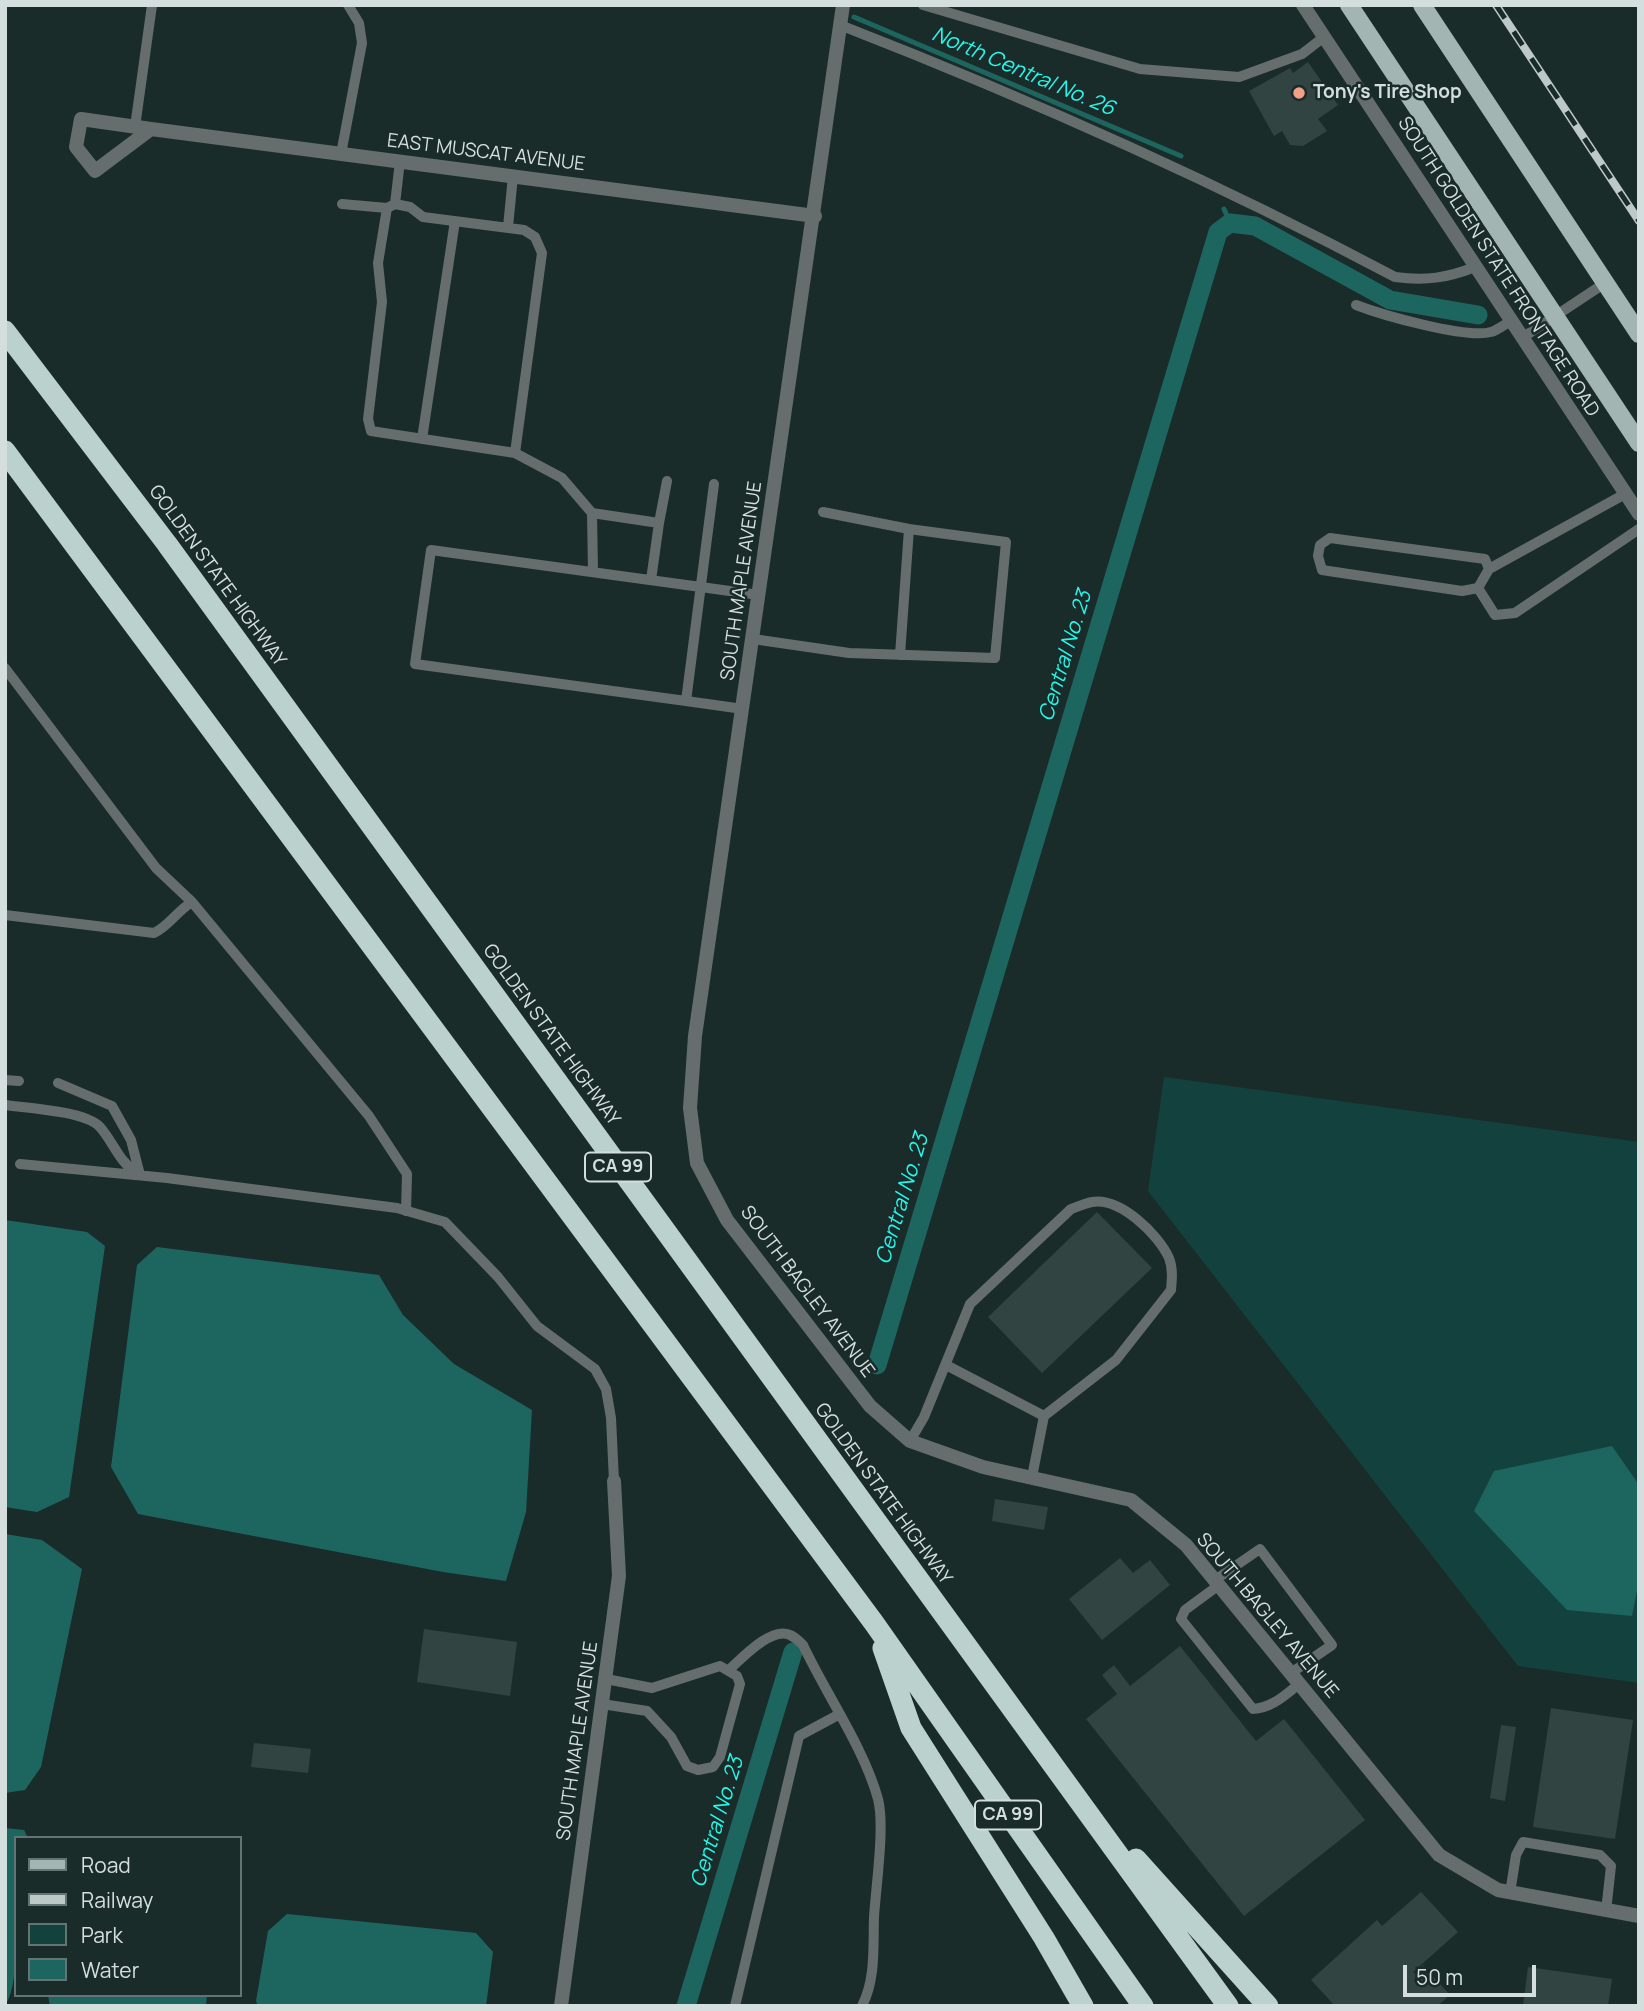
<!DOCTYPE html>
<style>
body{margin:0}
#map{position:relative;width:1644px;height:2011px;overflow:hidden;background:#1a2c2a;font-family:Manrope,sans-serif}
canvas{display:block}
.frame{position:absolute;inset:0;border:7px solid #d4dfdd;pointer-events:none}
.legend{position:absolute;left:14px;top:1836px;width:228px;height:161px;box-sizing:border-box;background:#1a2c2a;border:2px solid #647472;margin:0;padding:9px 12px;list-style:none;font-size:21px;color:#d4dfdd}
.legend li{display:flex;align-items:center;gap:14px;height:35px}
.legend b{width:35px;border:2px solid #647472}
.scale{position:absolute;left:1403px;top:1965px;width:133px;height:32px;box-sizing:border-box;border:4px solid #d4dfdd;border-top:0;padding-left:9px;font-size:21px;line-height:24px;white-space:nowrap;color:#d4dfdd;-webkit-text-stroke:5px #1a2c2a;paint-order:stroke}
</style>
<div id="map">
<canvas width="1644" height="2011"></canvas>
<div class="frame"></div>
<ul class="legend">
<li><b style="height:9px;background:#a3b5b3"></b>Road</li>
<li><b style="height:9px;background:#bdc9c7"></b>Railway</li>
<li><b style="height:19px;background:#13423e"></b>Park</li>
<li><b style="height:19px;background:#1d6660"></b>Water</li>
</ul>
<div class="scale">50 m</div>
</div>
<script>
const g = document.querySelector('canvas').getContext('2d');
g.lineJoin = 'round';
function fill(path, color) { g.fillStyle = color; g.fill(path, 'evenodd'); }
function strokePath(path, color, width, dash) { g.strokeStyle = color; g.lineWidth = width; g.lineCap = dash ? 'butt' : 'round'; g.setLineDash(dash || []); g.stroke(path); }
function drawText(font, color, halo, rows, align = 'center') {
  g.font = font + ' Manrope,sans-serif'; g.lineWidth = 5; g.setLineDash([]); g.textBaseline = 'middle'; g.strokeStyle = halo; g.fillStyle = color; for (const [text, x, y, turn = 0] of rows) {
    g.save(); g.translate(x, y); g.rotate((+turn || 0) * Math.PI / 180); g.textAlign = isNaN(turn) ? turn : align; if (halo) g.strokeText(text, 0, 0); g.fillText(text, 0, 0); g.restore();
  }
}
fill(new Path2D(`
 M 1164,1077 L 1639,1142 L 1639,1683 L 1518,1666 L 1148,1191 Z`), '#13423e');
fill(new Path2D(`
 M 5,1220 L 87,1232 L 105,1246 L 69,1497 L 37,1512 L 5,1507 Z
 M 157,1247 L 379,1275 L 403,1315 L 454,1364 L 532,1410 L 526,1512 L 506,1581 L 443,1572 L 138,1514 L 111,1467 L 137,1265 Z
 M 1612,1446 L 1639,1485 L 1639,1580 L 1632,1616 L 1567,1610 L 1474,1511 L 1494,1471 Z
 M 5,1534 L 42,1540 L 82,1569 L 41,1767 L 25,1790 L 5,1793 Z
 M 5,1828 L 24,1830 L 28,1838 L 16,1838 C 16,1870 23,1985 5,2005 Z
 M 287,1914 L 476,1933 L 493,1952 L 486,2006 L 258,2006 L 256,2001 L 268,1931 Z
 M 48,1995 L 207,1995 L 206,2006 L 50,2006 Z`), '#1d6660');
strokePath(new Path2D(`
 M 854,17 L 1181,156
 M 1224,209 L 1230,223`), '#1d6660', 5);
strokePath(new Path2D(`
 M 877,1365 L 1218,232 L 1230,223 L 1255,226 L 1390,300 L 1478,315
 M 686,2006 L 793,1652`), '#1d6660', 19);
fill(new Path2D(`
 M 1308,62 L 1338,105 L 1318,119 L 1327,131 L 1303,146 L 1290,145 L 1282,131 L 1274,136 L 1249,91 L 1290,68 L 1293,73 Z
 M 1097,1212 L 1152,1268 L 1042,1373 L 988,1317 Z
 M 995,1499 L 1048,1507 L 1044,1530 L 992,1521 Z
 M 1120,1558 L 1133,1573 L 1150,1560 L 1170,1585 L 1102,1640 L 1069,1599 Z
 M 424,1629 L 517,1642 L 510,1696 L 417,1682 Z
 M 1180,1646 L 1256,1741 L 1284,1719 L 1365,1820 L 1244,1916 L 1086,1719 L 1117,1694 L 1102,1675 L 1114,1665 L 1130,1686 Z
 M 1551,1708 L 1633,1720 L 1615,1839 L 1533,1827 Z
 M 1501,1725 L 1516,1727 L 1505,1801 L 1490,1798 Z
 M 254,1743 L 311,1749 L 308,1773 L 251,1767 Z
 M 1421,1892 L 1458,1932 L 1422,1964 L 1450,1995 L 1437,2006 L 1335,2006 L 1311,1980 L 1377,1920 L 1382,1926 Z
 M 1528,1967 L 1612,1979 L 1608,2006 L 1523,2006 Z`), '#324442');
strokePath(new Path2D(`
 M 923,5 L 1140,69 L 1239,77 L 1302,54 L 1324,37
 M 840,25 C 1030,99 1216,182 1395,277 C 1426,281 1447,278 1475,267
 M 135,127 L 152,5
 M 341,154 L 362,43 L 359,23 L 348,5
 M 342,204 L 387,208 L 395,204 L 400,161
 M 395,204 L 410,207 L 423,217 L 524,230 L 535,237 L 542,253 L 515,453
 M 387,208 L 378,263 L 382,302 L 368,419 L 371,431 L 515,453 L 562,478 L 592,513 L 593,572
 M 508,227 L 513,176
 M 1356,305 C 1382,315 1466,339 1491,332 C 1498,330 1505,324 1511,321
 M 1522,338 L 1605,283
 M 422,439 L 455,221
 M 714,484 L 686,701 L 743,709
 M 592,513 L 659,523 L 651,580
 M 659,523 L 667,481
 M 1489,569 L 1485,559 L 1330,538 L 1320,545 L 1318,556 L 1322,570 L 1462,591 L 1478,588 L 1489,569 L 1625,494
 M 1478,588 L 1495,615 L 1515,613 L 1639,529
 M 753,639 L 849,653 L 995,658 L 1006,542 L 909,529 L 823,512
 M 900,655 L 909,529
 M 5,668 L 156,868 L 192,902 C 177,911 169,926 154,933 L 5,915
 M 686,701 L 415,664 L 431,550 L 759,595
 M 192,902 L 369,1116 L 407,1174 L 406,1211
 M 5,1080 L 19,1081
 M 58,1083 L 112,1106 L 131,1140 L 140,1175
 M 5,1105 C 27,1108 85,1111 100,1127 C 114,1143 118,1161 137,1173
 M 20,1164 L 167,1178 L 397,1208 L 445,1222 L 498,1277 L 537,1326 L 595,1369 L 606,1389 L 611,1418 L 614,1481
 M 946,1365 L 1044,1416
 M 910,1441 L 924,1417 L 970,1304 L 1071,1209 C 1078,1207 1085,1203 1092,1202 C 1120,1197 1158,1234 1169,1258 C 1173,1268 1172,1279 1171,1290 L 1116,1360 L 1044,1416 L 1032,1477
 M 1215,1580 L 1260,1549 L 1332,1645 L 1291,1673
 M 1219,1585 L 1185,1610 L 1181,1619 L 1253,1709 C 1272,1708 1285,1695 1299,1684
 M 730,1669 C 742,1658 772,1626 790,1635 C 795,1637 800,1642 803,1645 C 826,1694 864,1748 878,1799 C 885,1826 876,1886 874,1917 C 873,1946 876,1979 862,2006
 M 602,1704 L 647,1711 L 671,1737 L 687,1766 L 698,1770 L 713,1767 L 720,1757 L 740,1684 L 737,1676 L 720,1666 L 652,1688 L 606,1679
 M 1510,1893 L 1516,1855 L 1523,1842 L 1600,1855 L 1611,1866 L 1606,1911
 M 735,2006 L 799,1736 L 838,1715`), '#666e6d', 10);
strokePath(new Path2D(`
 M 843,5 L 695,1036 L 690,1108 L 697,1163 L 727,1220 L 870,1406 L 910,1441 L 983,1467 L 1131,1500 L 1186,1545 L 1439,1855 L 1498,1890 L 1639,1916
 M 1303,5 L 1639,514
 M 81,119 L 151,129 L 95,171 L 76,147 Z
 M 151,129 L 815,216
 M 561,2006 L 619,1576 L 614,1481`), '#666e6d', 14);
strokePath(new Path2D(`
 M 1349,5 L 1639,443
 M 1422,5 L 1639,334`), '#a3b5b3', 18);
strokePath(new Path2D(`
 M 5,331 L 167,544 L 1228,2006
 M 5,451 L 874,1623 L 1143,2006
 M 883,1648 L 911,1728 L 1044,1938 L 1083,2006
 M 1136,1859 L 1268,2006`), '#bbd1ce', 21);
const rail = new Path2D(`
 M 1496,5 L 1639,221`);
strokePath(rail, '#bdc9c7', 8);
strokePath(rail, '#1a2c2a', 5, [16]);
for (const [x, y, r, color] of [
 [1299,93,7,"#f39f85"]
]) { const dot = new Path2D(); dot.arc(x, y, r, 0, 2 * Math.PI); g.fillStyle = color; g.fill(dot); strokePath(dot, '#1a2c2a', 2.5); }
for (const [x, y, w] of [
 [618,1167,66],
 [1008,1815,66]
]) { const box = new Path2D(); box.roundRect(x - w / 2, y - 14.5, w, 29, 5); g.fillStyle = '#1a2c2a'; g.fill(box); strokePath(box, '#d4dfdd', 2); }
drawText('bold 18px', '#d4dfdd', null, [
 ["CA 99",618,1167],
 ["CA 99",1008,1815]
]);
drawText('bold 19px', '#d4dfdd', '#1a2c2a', [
 ["Tony's Tire Shop",1313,93]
], 'left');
drawText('19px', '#d4dfdd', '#1a2c2a', [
 ["EAST MUSCAT AVENUE",486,153,7],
 ["SOUTH GOLDEN STATE FRONTAGE ROAD",1498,267,57],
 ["GOLDEN STATE HIGHWAY",217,576,54],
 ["SOUTH MAPLE AVENUE",742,581,-82],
 ["GOLDEN STATE HIGHWAY",551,1035,54],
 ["SOUTH BAGLEY AVENUE",807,1292,53],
 ["GOLDEN STATE HIGHWAY",883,1494,54],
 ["SOUTH BAGLEY AVENUE",1267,1616,50],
 ["SOUTH MAPLE AVENUE",578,1741,-82]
]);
drawText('italic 21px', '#28f5e7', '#1a2c2a', [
 ["North Central No. 26",1023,72,23],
 ["Central No. 23",1066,656,-73],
 ["Central No. 23",903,1199,-73],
 ["Central No. 23",718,1822,-73]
]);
</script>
